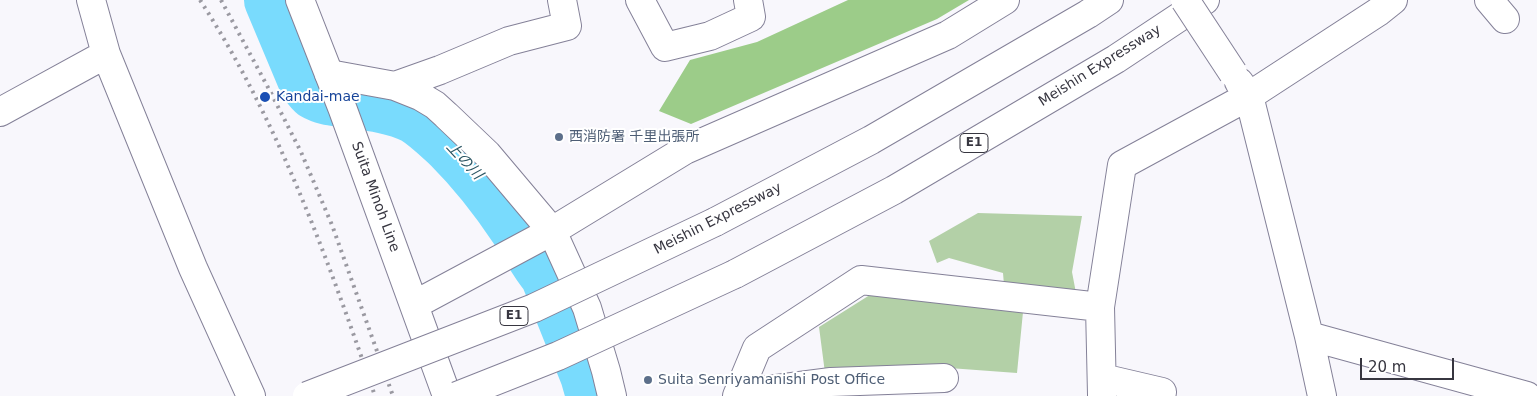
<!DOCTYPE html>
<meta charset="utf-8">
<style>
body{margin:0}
#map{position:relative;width:1537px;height:396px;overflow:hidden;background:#f8f7fc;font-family:"DejaVu Sans",sans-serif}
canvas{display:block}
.scale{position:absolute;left:1360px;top:358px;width:94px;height:22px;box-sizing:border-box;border:2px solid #373640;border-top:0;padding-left:6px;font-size:15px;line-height:18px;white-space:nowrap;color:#373640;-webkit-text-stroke:4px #fff;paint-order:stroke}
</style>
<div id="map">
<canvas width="1537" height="396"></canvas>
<div class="scale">20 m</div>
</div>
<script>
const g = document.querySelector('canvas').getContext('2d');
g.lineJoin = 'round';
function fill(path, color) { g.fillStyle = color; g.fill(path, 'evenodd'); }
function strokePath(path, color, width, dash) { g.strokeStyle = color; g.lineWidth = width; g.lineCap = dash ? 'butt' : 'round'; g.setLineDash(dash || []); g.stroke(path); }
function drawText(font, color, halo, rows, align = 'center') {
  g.font = font + ' "DejaVu Sans","Noto Sans JP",sans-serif'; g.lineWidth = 4; g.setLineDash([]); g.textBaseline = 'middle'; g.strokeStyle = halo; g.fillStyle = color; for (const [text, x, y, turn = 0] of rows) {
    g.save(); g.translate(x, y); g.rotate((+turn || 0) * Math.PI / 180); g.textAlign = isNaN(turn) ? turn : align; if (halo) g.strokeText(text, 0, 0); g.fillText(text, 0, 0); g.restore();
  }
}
fill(new Path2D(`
 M 978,213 L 1082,216 L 1072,272 L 1076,293 L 1004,285 L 1003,273 L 949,258 L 937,263 L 929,241 Z
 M 873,293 L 1023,312 L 1017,373 L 922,366 L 825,373 L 819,327 Z`), '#b3d0a7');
fill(new Path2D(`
 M 848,0 L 969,0 L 937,19 L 691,124 L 659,111 L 690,60 L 757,42 Z`), '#9ccc89');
strokePath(new Path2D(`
 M 272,0 L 306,81 C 309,85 311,89 315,92 C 325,98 338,98 349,100 C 371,103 395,106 415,116 C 428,124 439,135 450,145 C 475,170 497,198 517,228 C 529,244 534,259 548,275 L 588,375 L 594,396`), '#79dbfd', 56);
const street = new Path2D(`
 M 91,0 L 106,54 L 193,268 L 251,396
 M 640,0 L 665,47 L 710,36 L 751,17 L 748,0
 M 1489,0 L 1505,19
 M 329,74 L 395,86 L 420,96 L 435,105 L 446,115 L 487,154 L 552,231 L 587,308 L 606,371 L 612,396
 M 1239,82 L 1249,96 L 1309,336 L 1322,396
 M 395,86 L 440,70 L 509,41 L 567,26 L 562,0
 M 0,112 L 106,54
 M 1100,307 L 1102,395
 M 1309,336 L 1527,396
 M 1102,378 L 1162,392
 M 738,394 L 831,382 L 944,378
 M 737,396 L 757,348 L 861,280 L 1100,307 L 1122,165 L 1249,96 L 1378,12 L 1393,0`);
const secondary = new Path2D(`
 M 300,0 L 343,110 L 447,396
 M 414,305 L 552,231 L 685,150 L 948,35 L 1005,0`);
const highway = new Path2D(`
 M 715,222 L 871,140 L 1088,14 L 1109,0
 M 735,274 L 894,190 L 1116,59 L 1205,0`);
strokePath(street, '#848198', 30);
strokePath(secondary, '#848198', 30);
strokePath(highway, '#848198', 30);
strokePath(street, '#fff', 28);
strokePath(secondary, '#fff', 28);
strokePath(highway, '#fff', 28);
strokePath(new Path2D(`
 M 200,0 C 279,122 328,260 375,396
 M 221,0 L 271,93 L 301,152 L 332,225 L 393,396`), '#9a99a1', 4, [2.5, 5]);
const streetBridge = new Path2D(`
 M 1185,0 L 1233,73`);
const highwayBridge = new Path2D(`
 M 307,396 L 534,308 L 715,222
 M 457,396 L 558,356 L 735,274`);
strokePath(streetBridge, '#848198', 30, []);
strokePath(highwayBridge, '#848198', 30, []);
strokePath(streetBridge, '#fff', 28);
strokePath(highwayBridge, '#fff', 28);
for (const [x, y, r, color] of [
 [265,97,6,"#1a4fb4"],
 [559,137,5,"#5c6f8a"],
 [648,380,5,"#5c6f8a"]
]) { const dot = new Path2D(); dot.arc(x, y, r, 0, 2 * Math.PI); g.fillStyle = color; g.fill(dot); strokePath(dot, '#fff', 2); }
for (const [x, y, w] of [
 [974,143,28],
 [514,316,28]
]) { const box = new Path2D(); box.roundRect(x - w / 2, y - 9.5, w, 19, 4); g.fillStyle = '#fff'; g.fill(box); strokePath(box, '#373640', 1); }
drawText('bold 12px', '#373640', null, [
 ["E1",974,143],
 ["E1",514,316]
]);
drawText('14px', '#373640', '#fff', [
 ["Meishin Expressway",1100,66,-32],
 ["Suita Minoh Line",375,197,70],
 ["Meishin Expressway",718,219,-27]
]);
drawText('14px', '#164399', '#fff', [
 ["Kandai-mae",276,97]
], 'left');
drawText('14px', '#4e5e75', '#fff', [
 ["西消防署 千里出張所",569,137],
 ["Suita Senriyamanishi Post Office",658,380]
], 'left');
drawText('italic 15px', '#2a5563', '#fff', [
 ["上の川",464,161,47]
]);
</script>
